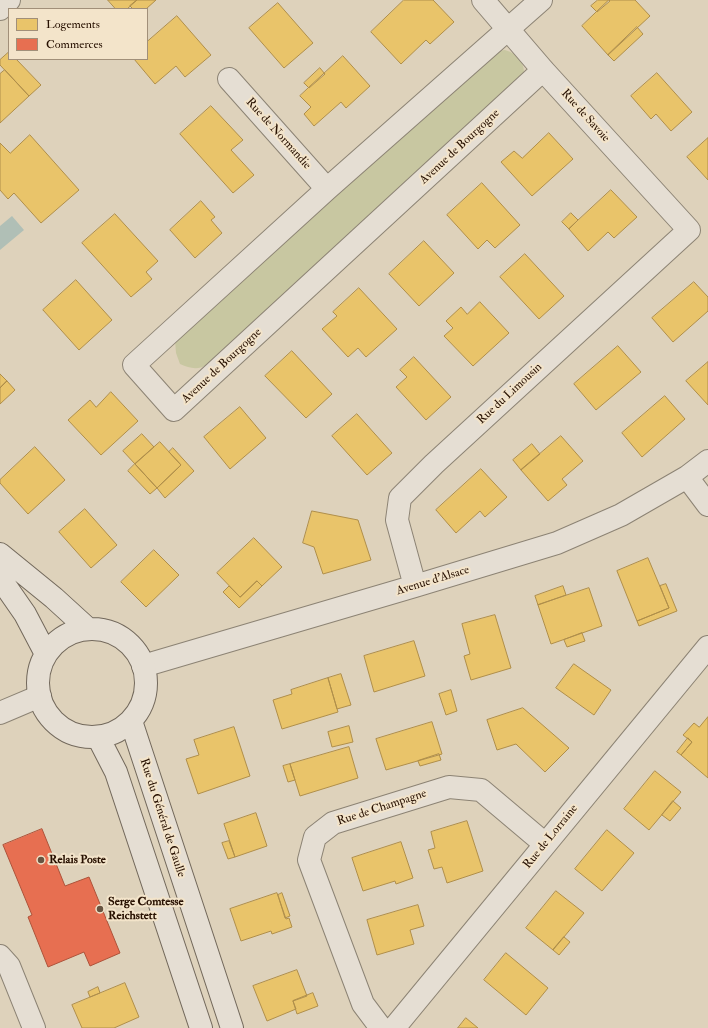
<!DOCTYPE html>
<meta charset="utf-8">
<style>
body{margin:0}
#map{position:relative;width:708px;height:1028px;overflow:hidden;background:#ded2bb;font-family:"IM FELL Double Pica",serif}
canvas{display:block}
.legend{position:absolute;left:8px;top:8px;width:140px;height:52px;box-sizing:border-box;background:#f3e4ca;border:1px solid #a18f79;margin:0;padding:5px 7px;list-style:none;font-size:12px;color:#271000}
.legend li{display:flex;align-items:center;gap:8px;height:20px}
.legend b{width:20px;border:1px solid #a18f79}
</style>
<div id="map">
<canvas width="708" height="1028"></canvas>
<ul class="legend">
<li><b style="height:11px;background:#e9c46a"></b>Logements</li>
<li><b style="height:11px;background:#e76f51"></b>Commerces</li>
</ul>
</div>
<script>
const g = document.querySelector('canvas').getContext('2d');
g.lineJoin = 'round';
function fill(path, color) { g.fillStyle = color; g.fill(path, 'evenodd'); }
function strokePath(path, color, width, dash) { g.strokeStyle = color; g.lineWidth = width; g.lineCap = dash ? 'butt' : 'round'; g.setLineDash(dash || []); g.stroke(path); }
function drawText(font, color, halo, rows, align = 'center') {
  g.font = font + ' "IM FELL Double Pica",serif'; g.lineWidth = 4; g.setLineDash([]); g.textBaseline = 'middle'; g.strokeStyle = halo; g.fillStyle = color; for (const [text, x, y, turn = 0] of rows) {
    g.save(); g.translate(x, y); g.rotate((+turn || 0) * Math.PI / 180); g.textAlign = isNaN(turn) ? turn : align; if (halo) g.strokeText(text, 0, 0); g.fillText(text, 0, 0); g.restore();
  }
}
fill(new Path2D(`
 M 505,50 C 519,54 525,63 524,77 L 209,364 C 198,370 191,369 180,364 L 176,353 L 175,340 L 181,334 L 497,51 Z`), '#c8c7a1');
fill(new Path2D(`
 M 12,216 L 24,230 L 0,250 L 0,226 Z`), '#b0bfb6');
const homes = new Path2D(`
 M 108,0 L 137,0 L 127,9 L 116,9 Z
 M 137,0 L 156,0 L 146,9 L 133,9 L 130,6 Z
 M 404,0 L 433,0 L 454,22 L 430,44 L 426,40 L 401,64 L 371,32 Z
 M 598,0 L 609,0 L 610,1 L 597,12 L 591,6 Z
 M 609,0 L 635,0 L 650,16 L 608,55 L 582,26 Z
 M 278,3 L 313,43 L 284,68 L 249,28 Z
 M 177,16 L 211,55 L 185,77 L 176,66 L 155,84 L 134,59 L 147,59 L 147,42 Z
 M 637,27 L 643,34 L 614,61 L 608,55 Z
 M 9,52 L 9,59 L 16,59 L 41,85 L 29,96 L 0,65 L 0,60 Z
 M 343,56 L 370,86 L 346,108 L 341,102 L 314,126 L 304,114 L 311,107 L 300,96 Z
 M 320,68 L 325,74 L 309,88 L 304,83 Z
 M 5,70 L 29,96 L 0,123 L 0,74 Z
 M 657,73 L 692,112 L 671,131 L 656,114 L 651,119 L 631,96 Z
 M 211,106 L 243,140 L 231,150 L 254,175 L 233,193 L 180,134 Z
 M 549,133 L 573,159 L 532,196 L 501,162 L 514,151 L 522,158 Z
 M 30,135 L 79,190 L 41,223 L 14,193 L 8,199 L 0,190 L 0,143 L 10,153 Z
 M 708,138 L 708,180 L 687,157 Z
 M 482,183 L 520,225 L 495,248 L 487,240 L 478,249 L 447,215 Z
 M 611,190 L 637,217 L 614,238 L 608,232 L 588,251 L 569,229 Z
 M 201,201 L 215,217 L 211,220 L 222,233 L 195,258 L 170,230 Z
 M 571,213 L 578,220 L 569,229 L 562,222 Z
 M 115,214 L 158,261 L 146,272 L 152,279 L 131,297 L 82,243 Z
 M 424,241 L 454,273 L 419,306 L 389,274 Z
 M 525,254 L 564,296 L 539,319 L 500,277 Z
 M 76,280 L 112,320 L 79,350 L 43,310 Z
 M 694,282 L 708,297 L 708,311 L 673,342 L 652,318 Z
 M 359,288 L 397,329 L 366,357 L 358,348 L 348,357 L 322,329 L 337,316 L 333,312 Z
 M 480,302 L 509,333 L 473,366 L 444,336 L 453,328 L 446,321 L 461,307 L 467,314 Z
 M 618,346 L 641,372 L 596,410 L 574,384 Z
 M 292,351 L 332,394 L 306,418 L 265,376 Z
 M 414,357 L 451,397 L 426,420 L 396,387 L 407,377 L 400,370 Z
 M 708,362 L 708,405 L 686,381 Z
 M 0,374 L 7,381 L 0,388 Z
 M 7,381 L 15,390 L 0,404 L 0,388 Z
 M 111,392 L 138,421 L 101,455 L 68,420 L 90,400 L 96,407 Z
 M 665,396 L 685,419 L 642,457 L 622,433 Z
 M 240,407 L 266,438 L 230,469 L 204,437 Z
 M 357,414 L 392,453 L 367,475 L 332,436 Z
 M 142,434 L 154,447 L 135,464 L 123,451 Z
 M 561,436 L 583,461 L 562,479 L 567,485 L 548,501 L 521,470 Z
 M 160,442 L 181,465 L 157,488 L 135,464 Z
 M 532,444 L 540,454 L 521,470 L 513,460 Z
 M 35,447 L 65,480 L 28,514 L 0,483 L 0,480 Z
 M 173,448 L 194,471 L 165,498 L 157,488 L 181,465 L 169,452 Z
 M 135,464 L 157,488 L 150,494 L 128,471 Z
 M 481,469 L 507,497 L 485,517 L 480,511 L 456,533 L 436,510 Z
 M 85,509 L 117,545 L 91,568 L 59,532 Z
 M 312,511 L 358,520 L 371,560 L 323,574 L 314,547 L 303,543 Z
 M 254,538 L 282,567 L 262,586 L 257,581 L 240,597 L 217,573 Z
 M 154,550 L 179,575 L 146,607 L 121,582 Z
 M 648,558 L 669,608 L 637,621 L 617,571 Z
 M 257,581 L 262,586 L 239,608 L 223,592 L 229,586 L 240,597 Z
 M 666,584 L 677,611 L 639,626 L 637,621 L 669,608 L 660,586 Z
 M 563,586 L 566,595 L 538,605 L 535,596 Z
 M 589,588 L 602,626 L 551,644 L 538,605 Z
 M 495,615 L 511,668 L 471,680 L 464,656 L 470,654 L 462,624 Z
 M 582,633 L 585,641 L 567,647 L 564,640 Z
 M 414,641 L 425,676 L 374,692 L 364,656 Z
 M 574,664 L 611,690 L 594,715 L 556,688 Z
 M 341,674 L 351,705 L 337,709 L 328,678 Z
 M 328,678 L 338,712 L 282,729 L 273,700 L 292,694 L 291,690 Z
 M 451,690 L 457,711 L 446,715 L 439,694 Z
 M 523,708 L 569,748 L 545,772 L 516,744 L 497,750 L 487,720 Z
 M 708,717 L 708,778 L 681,755 L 692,742 L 683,735 L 694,723 L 699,727 Z
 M 432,722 L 442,754 L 386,770 L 376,739 Z
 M 349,726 L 353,742 L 332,747 L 328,732 Z
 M 234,727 L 250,776 L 198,794 L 186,759 L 199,755 L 194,740 Z
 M 688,738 L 692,742 L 681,755 L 677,752 Z
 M 349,747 L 358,778 L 300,796 L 290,764 Z
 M 439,754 L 441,760 L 420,766 L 418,761 Z
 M 290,764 L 295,780 L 288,782 L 283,766 Z
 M 655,771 L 681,792 L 649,830 L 624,809 Z
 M 673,801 L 681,808 L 670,821 L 662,815 Z
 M 256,813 L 267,846 L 235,857 L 224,824 Z
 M 467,821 L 483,871 L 447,883 L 442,867 L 434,869 L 428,850 L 435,848 L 431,832 Z
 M 607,830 L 634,853 L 602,891 L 575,869 Z
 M 229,841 L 235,857 L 228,859 L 222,843 Z
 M 401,842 L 413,878 L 396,884 L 395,881 L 363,891 L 352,858 Z
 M 556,891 L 584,913 L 553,950 L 526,928 Z
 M 277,893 L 286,919 L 289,918 L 292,927 L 272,934 L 271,931 L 241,941 L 230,909 Z
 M 282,893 L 290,916 L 285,918 L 278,895 Z
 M 418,905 L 424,926 L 410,930 L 414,944 L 377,955 L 367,920 Z
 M 564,937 L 570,942 L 559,955 L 553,950 Z
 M 506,953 L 548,988 L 526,1015 L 484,980 Z
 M 297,970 L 307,996 L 293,1001 L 296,1009 L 267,1021 L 253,986 Z
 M 125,983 L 139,1017 L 114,1028 L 82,1028 L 72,1005 Z
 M 98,987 L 100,993 L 90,997 L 88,992 Z
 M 313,993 L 318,1006 L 297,1014 L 293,1001 Z
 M 466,1018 L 478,1028 L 458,1028 Z`);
fill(homes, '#e9c46a');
strokePath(homes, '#af8e4a', 1);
const shops = new Path2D(`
 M 42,829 L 65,886 L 89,877 L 120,953 L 90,966 L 84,952 L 48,967 L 28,917 L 32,915 L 3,845 Z`);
fill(shops, '#e76f51');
strokePath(shops, '#ad5239', 1);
const street = new Path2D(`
 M 541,0 L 327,189 L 134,365 L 174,410 L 543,70
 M 0,9 L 9,0
 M 229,79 L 327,189
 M 687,477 L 708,505
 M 415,586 L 397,520 L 400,498 L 434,464 L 689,230 L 543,70 L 483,0
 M 143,666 L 415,586 L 557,543 L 621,515 L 687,477 L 708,461
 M 0,713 L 40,696
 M 0,956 L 9,966 L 34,1028
 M 381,1028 L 363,1004 L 309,860 L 315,837 L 333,823 L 449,787 L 481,790 L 545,844
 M 394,1028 L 708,647`);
const secondary = new Path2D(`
 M 0,554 L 54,598 L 88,629
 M 0,578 L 25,614 L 46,654
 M38 683a54 54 0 1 1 108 0a54 54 0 1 1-108 0Z
 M 131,721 L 232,1028
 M 98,737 L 116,772 L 201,1028`);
strokePath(street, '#8c8374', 24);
strokePath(secondary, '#72685b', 24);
strokePath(street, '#e5ded3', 22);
strokePath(secondary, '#e5ded3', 22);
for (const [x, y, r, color] of [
 [41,860,4,"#675441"],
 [100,909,4,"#675441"]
]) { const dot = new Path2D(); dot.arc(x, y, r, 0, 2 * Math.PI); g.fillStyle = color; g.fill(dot); strokePath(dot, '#f3e4ca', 1.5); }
drawText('12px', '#271000', '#f3e4ca', [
 ["Rue de Savoie",585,116,48],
 ["Rue de Normandie",278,134,48],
 ["Avenue de Bourgogne",460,147,-43],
 ["Avenue de Bourgogne",222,366,-43],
 ["Rue du Limousin",510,394,-43],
 ["Avenue d'Alsace",433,581,-17],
 ["Rue de Champagne",382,808,-18],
 ["Rue du Général de Gaulle",162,818,72],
 ["Rue de Lorraine",551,837,-51]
]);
drawText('bold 12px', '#271000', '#f3e4ca', [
 ["Relais Poste",49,860],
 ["Serge Comtesse",108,902],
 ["Reichstett",108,916]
], 'left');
</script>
